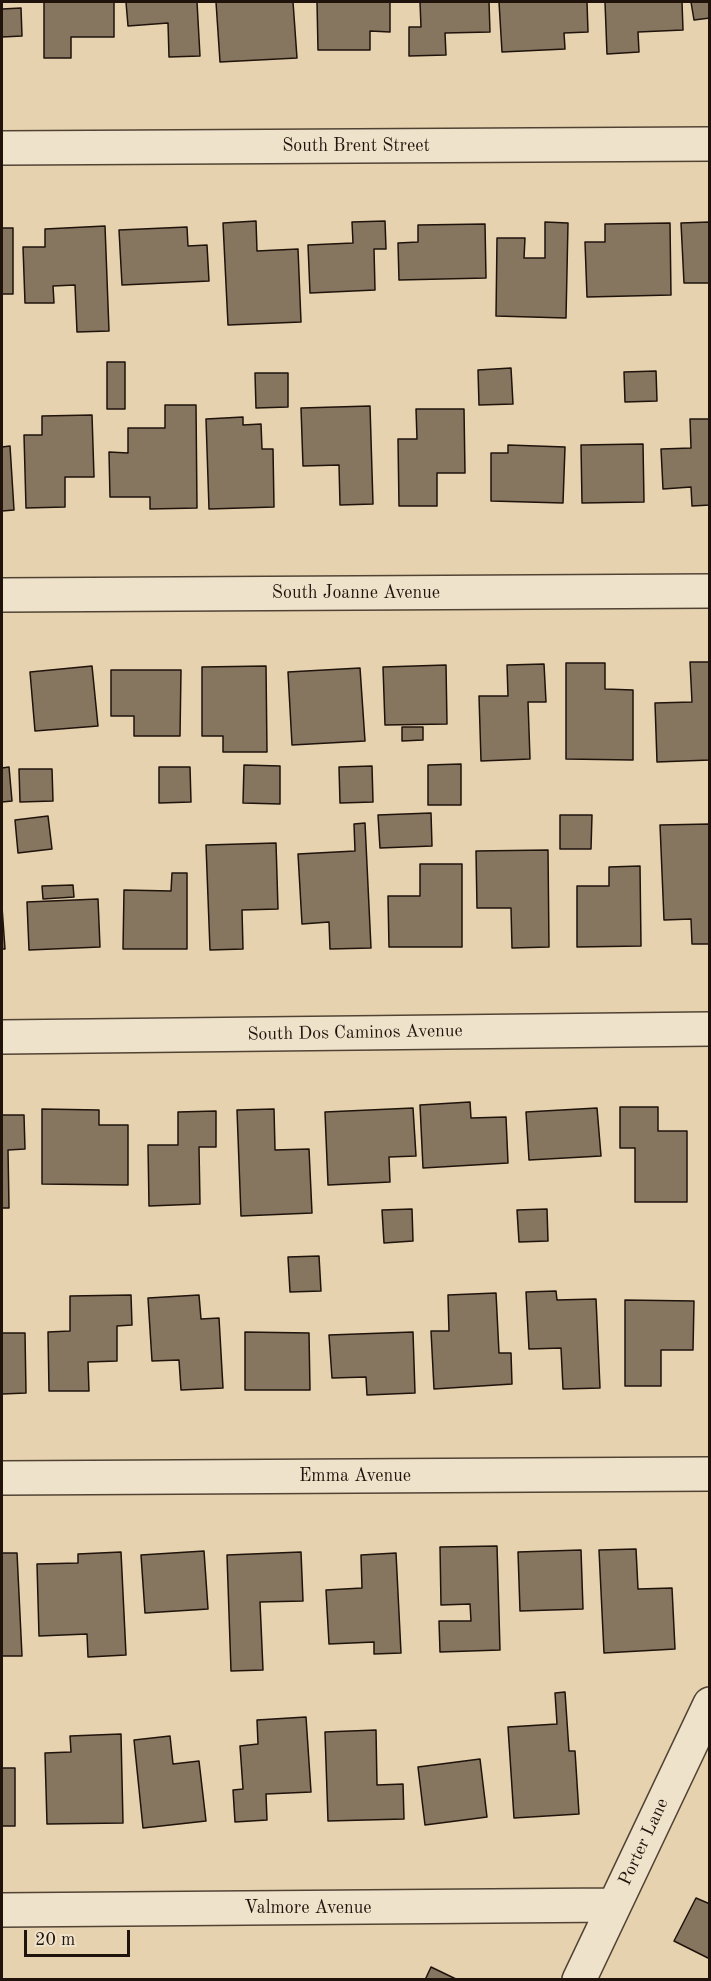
<!DOCTYPE html>
<style>
body{margin:0}
#map{position:relative;width:711px;height:1981px;overflow:hidden;background:#e6d2ae;font-family:"Old Standard TT",serif}
canvas{display:block}
.frame{position:absolute;inset:0;border:3px solid #1f130c;pointer-events:none}
.scale{position:absolute;left:24px;top:1930px;width:106px;height:27px;box-sizing:border-box;border:3px solid #1f130c;border-top:0;padding-left:8px;font-size:18px;line-height:21px;white-space:nowrap;color:#1f130c;-webkit-text-stroke:4px #efe2ca;paint-order:stroke}
</style>
<div id="map">
<canvas width="711" height="1981"></canvas>
<div class="frame"></div>
<div class="scale">20 m</div>
</div>
<script>
const g = document.querySelector('canvas').getContext('2d');
g.lineJoin = 'round';
function fill(path, color) { g.fillStyle = color; g.fill(path, 'evenodd'); }
function strokePath(path, color, width, dash) { g.strokeStyle = color; g.lineWidth = width; g.lineCap = dash ? 'butt' : 'round'; g.setLineDash(dash || []); g.stroke(path); }
function drawText(font, color, halo, rows, align = 'center') {
  g.font = font + ' "Old Standard TT",serif'; g.lineWidth = 6; g.setLineDash([]); g.textBaseline = 'middle'; g.strokeStyle = halo; g.fillStyle = color; for (const [text, x, y, turn = 0] of rows) {
    g.save(); g.translate(x, y); g.rotate((+turn || 0) * Math.PI / 180); g.textAlign = isNaN(turn) ? turn : align; if (halo) g.strokeText(text, 0, 0); g.fillText(text, 0, 0); g.restore();
  }
}
const building = new Path2D(`
 M 44,2 L 114,2 L 114,37 L 71,37 L 71,58 L 44,58 Z
 M 126,2 L 197,2 L 200,56 L 169,57 L 168,23 L 128,26 Z
 M 216,2 L 293,2 L 297,58 L 220,62 Z
 M 317,2 L 390,2 L 390,32 L 370,31 L 370,50 L 318,50 Z
 M 420,2 L 489,2 L 490,32 L 445,33 L 446,55 L 409,56 L 409,27 L 421,27 Z
 M 499,2 L 587,2 L 588,32 L 564,33 L 565,49 L 502,52 Z
 M 605,2 L 682,2 L 683,30 L 638,32 L 639,52 L 607,54 Z
 M 691,2 L 710,2 L 710,18 L 694,20 Z
 M 2,4 L 2,9 L 21,8 L 22,36 L 2,37 L 2,50 Z
 M 256,221 L 257,251 L 298,249 L 301,322 L 228,325 L 223,223 Z
 M 385,221 L 386,249 L 374,249 L 375,290 L 310,293 L 308,245 L 353,243 L 352,222 Z
 M 545,222 L 568,223 L 566,318 L 496,316 L 497,238 L 525,238 L 524,258 L 545,258 Z
 M 710,222 L 710,283 L 684,283 L 681,223 Z
 M 670,223 L 671,295 L 587,297 L 585,242 L 605,242 L 605,224 Z
 M 485,224 L 486,278 L 399,280 L 398,243 L 418,242 L 418,225 Z
 M 105,226 L 109,331 L 77,332 L 75,285 L 53,286 L 54,303 L 25,303 L 23,247 L 45,247 L 45,229 Z
 M 187,227 L 188,246 L 207,245 L 209,281 L 122,285 L 119,230 Z
 M 2,228 L 13,228 L 13,294 L 2,294 Z
 M 107,362 L 125,362 L 125,409 L 107,409 Z
 M 511,368 L 513,404 L 479,405 L 478,370 Z
 M 656,371 L 657,401 L 625,402 L 624,372 Z
 M 255,373 L 288,373 L 288,407 L 256,408 Z
 M 165,405 L 196,405 L 197,508 L 150,509 L 150,497 L 110,497 L 109,452 L 128,453 L 128,428 L 165,428 Z
 M 370,406 L 373,504 L 340,505 L 339,465 L 303,466 L 301,408 Z
 M 416,409 L 464,409 L 465,473 L 437,473 L 437,506 L 399,506 L 398,439 L 417,439 Z
 M 92,415 L 94,477 L 65,477 L 65,507 L 26,508 L 24,435 L 42,435 L 42,416 Z
 M 243,417 L 243,425 L 261,424 L 262,449 L 273,449 L 274,507 L 209,509 L 206,419 Z
 M 690,419 L 710,419 L 710,505 L 692,506 L 691,487 L 663,489 L 661,449 L 691,448 Z
 M 643,444 L 644,502 L 582,503 L 581,445 Z
 M 508,445 L 565,447 L 563,503 L 491,501 L 491,453 L 508,453 Z
 M 10,446 L 14,510 L 2,511 L 2,447 Z
 M 690,662 L 710,662 L 710,760 L 657,762 L 655,703 L 692,702 Z
 M 566,663 L 605,663 L 605,689 L 633,690 L 633,760 L 566,759 Z
 M 544,664 L 546,702 L 528,702 L 530,759 L 481,761 L 479,696 L 508,696 L 507,665 Z
 M 446,665 L 447,724 L 385,725 L 383,667 Z
 M 92,666 L 98,726 L 35,731 L 30,672 Z
 M 266,666 L 267,752 L 223,752 L 223,736 L 202,736 L 202,667 Z
 M 360,668 L 365,741 L 292,745 L 288,672 Z
 M 111,670 L 181,670 L 180,736 L 134,736 L 134,716 L 111,716 Z
 M 402,727 L 423,727 L 423,740 L 402,741 Z
 M 461,764 L 461,805 L 428,805 L 428,765 Z
 M 244,765 L 280,766 L 280,804 L 243,803 Z
 M 372,766 L 373,802 L 340,803 L 339,767 Z
 M 9,767 L 12,801 L 2,802 L 2,768 Z
 M 159,767 L 190,767 L 191,802 L 159,803 Z
 M 19,769 L 52,769 L 53,801 L 20,802 Z
 M 431,813 L 432,846 L 380,848 L 378,815 Z
 M 560,815 L 592,815 L 591,849 L 560,849 Z
 M 48,816 L 52,849 L 18,853 L 15,820 Z
 M 365,823 L 371,948 L 330,949 L 329,922 L 302,924 L 298,854 L 355,851 L 354,824 Z
 M 710,824 L 710,944 L 692,944 L 691,919 L 664,920 L 660,825 Z
 M 276,843 L 278,909 L 242,910 L 243,949 L 210,950 L 206,845 Z
 M 548,850 L 549,947 L 512,948 L 511,908 L 477,908 L 476,851 Z
 M 420,864 L 462,864 L 462,947 L 389,947 L 388,896 L 420,896 Z
 M 640,866 L 641,946 L 577,947 L 577,886 L 609,886 L 609,867 Z
 M 172,873 L 187,873 L 187,949 L 123,949 L 124,890 L 171,891 Z
 M 73,885 L 74,897 L 43,899 L 42,886 Z
 M 98,899 L 100,947 L 29,950 L 27,902 Z
 M 2,907 L 5,949 L 2,949 Z
 M 470,1102 L 471,1118 L 506,1117 L 508,1163 L 423,1168 L 420,1105 Z
 M 620,1107 L 658,1107 L 658,1131 L 687,1131 L 687,1202 L 635,1202 L 635,1148 L 620,1148 Z
 M 413,1108 L 416,1156 L 389,1157 L 390,1182 L 328,1185 L 325,1112 Z
 M 597,1108 L 601,1156 L 529,1160 L 526,1112 Z
 M 42,1109 L 99,1110 L 99,1125 L 128,1125 L 128,1185 L 42,1184 Z
 M 274,1109 L 275,1150 L 309,1149 L 312,1213 L 241,1216 L 237,1110 Z
 M 216,1111 L 216,1147 L 199,1147 L 200,1204 L 149,1206 L 148,1145 L 178,1145 L 178,1112 Z
 M 2,1115 L 24,1115 L 25,1149 L 8,1150 L 9,1208 L 2,1208 Z
 M 412,1209 L 413,1241 L 384,1243 L 382,1210 Z
 M 547,1209 L 548,1241 L 519,1242 L 517,1210 Z
 M 319,1256 L 321,1291 L 290,1292 L 288,1257 Z
 M 556,1291 L 557,1300 L 596,1299 L 600,1388 L 563,1389 L 561,1348 L 529,1349 L 526,1292 Z
 M 496,1293 L 499,1353 L 511,1353 L 512,1384 L 434,1389 L 431,1331 L 449,1331 L 448,1295 Z
 M 131,1295 L 132,1325 L 117,1326 L 117,1361 L 88,1362 L 89,1391 L 49,1391 L 48,1332 L 70,1331 L 70,1296 Z
 M 199,1295 L 201,1319 L 219,1318 L 223,1388 L 181,1390 L 179,1360 L 152,1361 L 148,1298 Z
 M 625,1300 L 694,1301 L 693,1350 L 661,1350 L 661,1386 L 625,1386 Z
 M 245,1332 L 309,1333 L 310,1390 L 245,1390 Z
 M 413,1332 L 415,1393 L 367,1395 L 366,1377 L 332,1378 L 329,1335 Z
 M 2,1333 L 25,1333 L 26,1393 L 2,1394 Z
 M 497,1546 L 500,1650 L 440,1652 L 439,1621 L 471,1621 L 470,1604 L 441,1605 L 440,1547 Z
 M 636,1549 L 638,1589 L 672,1588 L 675,1649 L 604,1653 L 599,1550 Z
 M 581,1550 L 583,1609 L 520,1611 L 518,1552 Z
 M 204,1551 L 208,1609 L 145,1613 L 141,1555 Z
 M 121,1552 L 126,1655 L 88,1657 L 87,1634 L 39,1636 L 37,1564 L 78,1563 L 78,1554 Z
 M 301,1552 L 303,1601 L 260,1602 L 263,1670 L 231,1671 L 227,1555 Z
 M 2,1553 L 17,1553 L 22,1656 L 2,1656 Z
 M 396,1553 L 401,1653 L 374,1654 L 374,1642 L 329,1644 L 326,1590 L 362,1588 L 361,1555 Z
 M 565,1692 L 569,1751 L 575,1751 L 579,1814 L 514,1818 L 508,1727 L 557,1724 L 555,1693 Z
 M 306,1717 L 311,1792 L 266,1794 L 267,1820 L 235,1822 L 233,1790 L 243,1789 L 240,1746 L 258,1744 L 257,1720 Z
 M 376,1730 L 377,1785 L 403,1784 L 404,1819 L 328,1821 L 325,1732 Z
 M 121,1734 L 123,1823 L 47,1824 L 45,1753 L 71,1752 L 70,1736 Z
 M 170,1736 L 173,1764 L 199,1761 L 206,1821 L 143,1828 L 134,1740 Z
 M 480,1759 L 487,1817 L 425,1825 L 418,1767 Z
 M 2,1768 L 15,1768 L 15,1826 L 2,1826 Z
 M 696,1898 L 710,1904 L 710,1959 L 674,1941 Z
 M 431,1967 L 458,1980 L 425,1980 Z`);
fill(building, '#867660');
strokePath(building, '#1f130c', 1.5);
const minor = new Path2D(`
 M 2,148 L 710,144
 M 2,595 L 710,591
 M 2,1037 L 710,1029
 M 2,1478 L 710,1474
 M 2,1910 L 614,1905
 M 579,1980 L 710,1704`);
strokePath(minor, '#514334', 36);
strokePath(minor, '#efe2ca', 33);
drawText('18px', '#1f130c', '#efe2ca', [
 ["South Brent Street",356,146],
 ["South Joanne Avenue",356,593],
 ["South Dos Caminos Avenue",355,1033,-1],
 ["Emma Avenue",355,1476],
 ["Porter Lane",644,1842,-65],
 ["Valmore Avenue",308,1908]
]);
</script>
